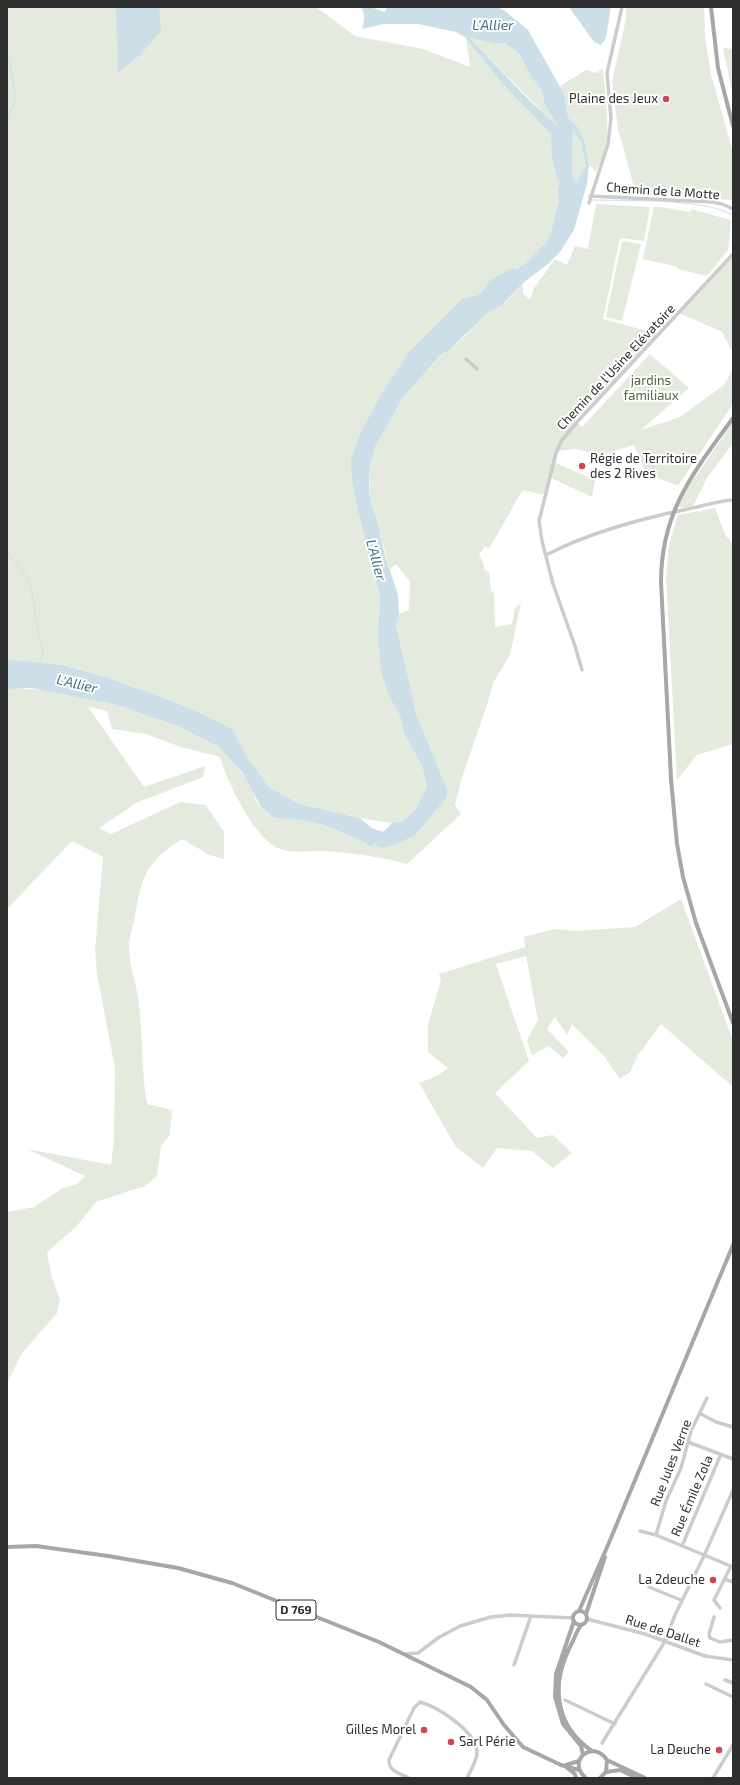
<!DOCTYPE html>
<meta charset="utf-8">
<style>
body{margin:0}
#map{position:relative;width:740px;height:1785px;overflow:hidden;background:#fff;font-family:"Exo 2",sans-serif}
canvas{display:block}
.frame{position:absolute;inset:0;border:8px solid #2f2f2f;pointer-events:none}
</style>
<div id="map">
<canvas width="740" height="1785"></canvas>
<div class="frame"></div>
</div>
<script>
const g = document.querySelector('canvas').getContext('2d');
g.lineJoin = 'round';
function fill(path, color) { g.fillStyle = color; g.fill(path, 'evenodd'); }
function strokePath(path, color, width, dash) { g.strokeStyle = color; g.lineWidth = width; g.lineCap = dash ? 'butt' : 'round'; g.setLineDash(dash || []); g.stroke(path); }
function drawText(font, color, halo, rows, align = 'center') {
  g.font = font + ' "Exo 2",sans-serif'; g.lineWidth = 4; g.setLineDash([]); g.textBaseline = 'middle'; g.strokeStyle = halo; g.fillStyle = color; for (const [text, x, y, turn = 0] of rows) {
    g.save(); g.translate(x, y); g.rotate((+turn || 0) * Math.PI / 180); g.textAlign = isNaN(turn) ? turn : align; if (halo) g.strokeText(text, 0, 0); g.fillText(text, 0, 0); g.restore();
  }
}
fill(new Path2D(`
 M 7,7 L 316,7 L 355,36 L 423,49 L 470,67 L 466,38 L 500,81 L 552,134 L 552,156 L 561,181 L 558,188 L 559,201 L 554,228 L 547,243 L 524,265 L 489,281 L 484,289 L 478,295 L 463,298 L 409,352 L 382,393 L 352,481 L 380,596 L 378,636 L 388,694 L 400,716 L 404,733 L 422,766 L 427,786 L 416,809 L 403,821 L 392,823 L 360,818 L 299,804 L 268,786 L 248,758 L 232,729 L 172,701 L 106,677 L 62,665 L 7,659 Z
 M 626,7 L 704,7 L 705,37 L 711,75 L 733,152 L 733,200 L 636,194 L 618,129 L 612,81 L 626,19 Z
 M 468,36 L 496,44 L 504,43 L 519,53 L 532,78 L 542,91 L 544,103 L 559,129 Z
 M 723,48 L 733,49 L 733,96 Z
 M 603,69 C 605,104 615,139 596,171 L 589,165 L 585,142 L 578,127 L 568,117 L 564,94 L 560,86 L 586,70 L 595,73 Z
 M 573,129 L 581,142 L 586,166 L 576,183 L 572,172 Z
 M 596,204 L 650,207 L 644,241 L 620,238 L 603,319 L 658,334 L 575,420 L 582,427 L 650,354 L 689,388 L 641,430 L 680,417 L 724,385 L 733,369 L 733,404 L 678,486 L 646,473 L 634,445 L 602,455 L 575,449 L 558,451 L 554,462 L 595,480 L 592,497 L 551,478 L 545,495 L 523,490 C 510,509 502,530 488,549 L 486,546 L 479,554 L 482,560 L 485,571 L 489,571 L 491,590 L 494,594 L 495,627 L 512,624 L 515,608 L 521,603 L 510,655 L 493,683 L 487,705 L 461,780 L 455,805 L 461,814 L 407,864 C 379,856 351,853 323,851 C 310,851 295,853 283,850 C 255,842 228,783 220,757 L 181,747 L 146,734 L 112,729 L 107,711 L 88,707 L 144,787 L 205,766 L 203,777 L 136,803 L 99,828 L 111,834 L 180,802 L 206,805 L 224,832 L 224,859 L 210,855 L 182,839 C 143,864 142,878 134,921 C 132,930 128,941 129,950 C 130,968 137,986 139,1004 C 143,1037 141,1071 147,1104 L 172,1110 L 170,1135 L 161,1146 L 157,1176 L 145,1186 L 96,1202 L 76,1227 L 47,1252 L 51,1275 L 60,1299 L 57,1313 L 22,1353 L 7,1383 L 7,1212 L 34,1207 L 61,1189 L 77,1184 L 85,1176 L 27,1149 L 111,1165 L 114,1140 L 115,1068 L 97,974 L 95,950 L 103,857 L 72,841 L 7,909 L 7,689 C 68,687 139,706 194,734 C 202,737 211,741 218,746 C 232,756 243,774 251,789 C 254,795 257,805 263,810 C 274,820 286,817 300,819 C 327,824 350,839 377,844 C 391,846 403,840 415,836 L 447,797 L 447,789 L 416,713 L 396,625 L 399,614 L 409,610 L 410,582 L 396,564 L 390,569 L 370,500 L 369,469 L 375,447 L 402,399 L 445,351 C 457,347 477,323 487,314 C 491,310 497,309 501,306 C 509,300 516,291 523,283 L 523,293 L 530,300 L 534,288 L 555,259 L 567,265 L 575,246 L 588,249 Z
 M 654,206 L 690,212 L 689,218 L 691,209 L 731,220 L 728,250 L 707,276 L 678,269 L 678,267 L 643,259 Z
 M 622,241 L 641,244 L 622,321 L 606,317 Z
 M 733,254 L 733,353 L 722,332 L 679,313 Z
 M 733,422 L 733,443 L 707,478 L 693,506 L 682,508 L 678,506 L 687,489 Z
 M 715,508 L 725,534 L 733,545 L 733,744 L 697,755 L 677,780 L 666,577 L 669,545 L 678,515 Z
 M 681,899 L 733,1041 L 733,1087 L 661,1024 L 638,1055 L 630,1072 L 620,1079 L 604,1056 L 572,1024 L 567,1035 L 555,1017 L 547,1029 L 569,1052 L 563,1058 L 549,1046 L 532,1055 L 527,1040 L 538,1020 L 526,956 L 496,964 L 529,1061 L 495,1093 L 537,1138 L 553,1135 L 572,1153 L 553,1168 L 532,1151 L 497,1148 L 483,1168 L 456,1147 L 419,1083 L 437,1076 L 448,1068 L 428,1052 L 428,1024 L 441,981 L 439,974 L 525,947 L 524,937 L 555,929 L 576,931 L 635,927 Z`), '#e5eade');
fill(new Path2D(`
 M 116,7 L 159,7 L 161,31 L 140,55 L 118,72 Z
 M 360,7 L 371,7 L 384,12 L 388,7 L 498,7 L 505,11 L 528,30 L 564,94 L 568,117 L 578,127 L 585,142 L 589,165 L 587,184 L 574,230 L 560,252 L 548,264 L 523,283 L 501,306 L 489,312 L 447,352 L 445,351 L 439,357 L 402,399 L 375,447 L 369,469 L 369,484 L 370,500 L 378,525 L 384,552 L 398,595 L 399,614 L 396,625 L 416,713 L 447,789 L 447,797 L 415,836 C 401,840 393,849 378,847 L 375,843 L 373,846 L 367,845 L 367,843 L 323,825 L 299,819 L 275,818 L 262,809 L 242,772 L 218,746 L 178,726 L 115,704 L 31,688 L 7,689 L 7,659 L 62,665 L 106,677 L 172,701 L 204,715 L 232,729 L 248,758 L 268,786 L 299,804 L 360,818 L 372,828 L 383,832 L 392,823 L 403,821 L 416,809 L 427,786 L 422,766 L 404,733 L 400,716 L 388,694 L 381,670 L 378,636 L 380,596 L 358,511 L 352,481 L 351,460 L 360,434 L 382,393 L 409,352 L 463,298 L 478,295 L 484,289 L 489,281 L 512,268 L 516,269 L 524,265 L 546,243 L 551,234 L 559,201 L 558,188 L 561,181 L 557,178 L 552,156 L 551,134 L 500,81 L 466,38 L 456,32 L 418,24 L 384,24 L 362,29 C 364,21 366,13 360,7 ZM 469,37 L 496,44 L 504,43 L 519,53 L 532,78 L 542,91 L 544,103 L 558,127 L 526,97 ZM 573,130 L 581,142 L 586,166 L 576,183 L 572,172 Z
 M 569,7 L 611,7 L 606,38 L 601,45 L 594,42 Z`), '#ccdee8');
strokePath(new Path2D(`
 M 7,52 L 9,55 L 16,99 L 7,119
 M 592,200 C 628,201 703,198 733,215
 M 7,553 L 29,579 L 37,620
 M 37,625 L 43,654 L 40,663`), '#ccdee8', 1);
strokePath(new Path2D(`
 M 590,196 L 713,202 L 722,204 L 733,209
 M 589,203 L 608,144 L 611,118 L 607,73 L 622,7
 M 466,359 L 477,369
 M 546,555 C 590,532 640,519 688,509 C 703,506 718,501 733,500
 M 582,670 L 575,646 L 553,584 L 542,541 L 539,521 L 556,453 L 562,440 L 578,421 L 733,254
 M 701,1414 L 716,1422 L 733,1427
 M 688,1442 L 733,1459
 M 640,1531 L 656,1535 L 733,1567
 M 656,1535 L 666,1501 L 681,1468 L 691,1431 L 707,1398
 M 682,1546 L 721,1454
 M 724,1579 L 733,1582
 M 649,1587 L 681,1600
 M 720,1608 L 714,1600 L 731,1566
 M 714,1617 L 709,1634 L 710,1638 L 720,1642 L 733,1640
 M 587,1619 L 645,1634 L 705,1656 L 733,1660
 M 405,1654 L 418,1653 L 438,1638 L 460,1626 L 491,1617 L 510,1615 L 573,1618
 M 514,1665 L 531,1616
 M 725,1680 L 733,1683
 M 706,1684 L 733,1697
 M 565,1700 L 615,1724
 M 602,1743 L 664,1643 L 675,1615 L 704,1556 L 733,1490
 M 409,1778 C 401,1774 388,1771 389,1760 L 414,1708 L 420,1702 C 438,1707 476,1731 477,1752 C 477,1761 471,1770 467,1778
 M 713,1778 L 733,1745`), '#ccc', 3.5);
strokePath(new Path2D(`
 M 711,7 L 718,68 L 733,126
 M 733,418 C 694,472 661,511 661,582 L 671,779 L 677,844 L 683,877 L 696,923 L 733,1023
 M 7,1547 L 36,1546 L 108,1556 L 178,1568 L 232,1583 L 379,1642 L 471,1687 L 487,1700 L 504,1725 L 523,1747 L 561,1765 L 579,1770
 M 579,1611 L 608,1545 L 733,1245
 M573 1618a7 7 0 1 1 14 0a7 7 0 1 1-14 0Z
 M 586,1614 L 605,1557
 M 574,1621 L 556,1674 L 555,1697 L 563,1724 L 581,1746 L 583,1755
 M 582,1624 C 577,1630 575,1637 572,1643 C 551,1682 553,1724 592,1751
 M 607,1760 L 645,1778
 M 566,1765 L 579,1761
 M 566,1767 L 575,1774 L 576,1778
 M 606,1772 L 620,1770 L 637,1778
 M 586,1778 C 566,1762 592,1738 607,1760 L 606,1772 L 600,1778`), '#a7a7a7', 4);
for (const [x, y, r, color] of [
 [666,99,4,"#d24451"],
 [582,466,4,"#d24451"],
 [713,1580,4,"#d24451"],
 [424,1730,4,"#d24451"],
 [451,1742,4,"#d24451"],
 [719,1750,4,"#d24451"]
]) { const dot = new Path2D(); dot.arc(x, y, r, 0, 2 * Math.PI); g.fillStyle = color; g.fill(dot); strokePath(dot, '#fff', 1.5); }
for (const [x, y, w] of [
 [296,1610,40]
]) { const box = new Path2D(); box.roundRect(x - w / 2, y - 10, w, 20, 3); g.fillStyle = '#fff'; g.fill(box); strokePath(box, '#2f2f2f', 1); }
drawText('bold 12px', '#2f2f2f', null, [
 ["D 769",296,1610]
]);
drawText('13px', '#2f2f2f', '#fff', [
 ["Plaine des Jeux",658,99],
 ["Régie de Territoire",590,459,"left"],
 ["des 2 Rives",590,474,"left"],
 ["La 2deuche",705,1580],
 ["Gilles Morel",416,1730],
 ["Sarl Périe",459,1742,"left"],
 ["La Deuche",711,1750]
], 'right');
drawText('13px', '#2f2f2f', '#fff', [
 ["Chemin de la Motte",663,191,4],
 ["Chemin de l'Usine Elévatoire",616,367,-47],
 ["Rue Jules Verne",671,1463,-69],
 ["Rue Émile Zola",692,1496,-67],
 ["Rue de Dallet",663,1631,18]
]);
drawText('13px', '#536641', '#fff', [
 ["jardins",651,381],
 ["familiaux",651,396]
]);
drawText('italic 14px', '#456f88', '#fff', [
 ["L'Allier",493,25],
 ["L'Allier",376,560,75],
 ["L'Allier",77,684,13]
]);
</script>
